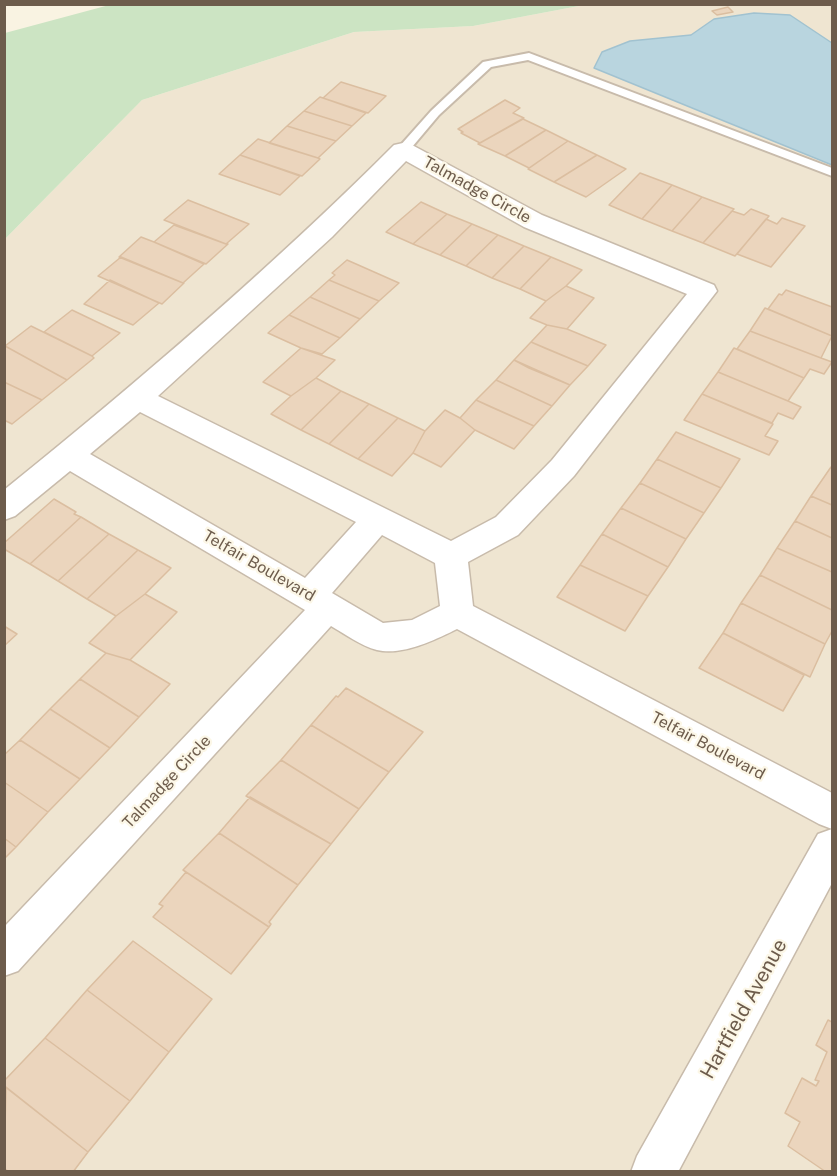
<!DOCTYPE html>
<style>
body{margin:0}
#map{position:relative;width:837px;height:1176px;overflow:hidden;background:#f9f3e2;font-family:"Public Sans",sans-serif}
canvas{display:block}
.frame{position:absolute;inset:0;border:6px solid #6d5c4c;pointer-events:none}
</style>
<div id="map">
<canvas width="837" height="1176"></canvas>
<div class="frame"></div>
</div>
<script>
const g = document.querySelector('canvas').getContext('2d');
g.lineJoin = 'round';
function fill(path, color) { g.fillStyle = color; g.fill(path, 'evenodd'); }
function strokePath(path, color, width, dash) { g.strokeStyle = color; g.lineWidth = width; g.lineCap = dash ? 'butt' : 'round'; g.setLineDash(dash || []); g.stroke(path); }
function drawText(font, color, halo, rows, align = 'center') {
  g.font = font + ' "Public Sans",sans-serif'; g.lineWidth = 4.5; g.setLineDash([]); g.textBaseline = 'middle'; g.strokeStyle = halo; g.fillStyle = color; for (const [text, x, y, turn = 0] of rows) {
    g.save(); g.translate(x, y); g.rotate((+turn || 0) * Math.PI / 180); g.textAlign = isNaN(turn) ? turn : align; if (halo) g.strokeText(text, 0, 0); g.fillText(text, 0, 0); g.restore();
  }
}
fill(new Path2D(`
 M 584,5 L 832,5 L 832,1171 L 5,1172 L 5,239 L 142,100 L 354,32 L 473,26 Z`), '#efe5d1');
fill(new Path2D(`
 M 113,4 L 584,4 L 584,5 L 473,26 L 354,32 L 142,100 L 5,239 L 5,33 Z`), '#cce4c3');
const water = new Path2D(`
 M 754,13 L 790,15 L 832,43 L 832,165 L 594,68 L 602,52 L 630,41 L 691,35 L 714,19 Z`);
fill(water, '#b9d5df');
strokePath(water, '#a1c2d0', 1.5);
const building = new Path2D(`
 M 728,7 L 733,12 L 717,15 L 712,11 Z
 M 341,82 L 386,96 L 368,113 L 323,98 Z
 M 320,97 L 323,98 L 366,113 L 352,126 L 304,111 Z
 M 505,100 L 520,108 L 513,113 L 524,118 L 480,143 L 461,133 L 463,132 L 458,129 Z
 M 304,111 L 352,126 L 336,141 L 287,126 Z
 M 523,119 L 546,130 L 505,156 L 478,144 Z
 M 287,126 L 336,141 L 318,158 L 269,143 Z
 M 546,130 L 568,141 L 529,168 L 505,156 Z
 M 258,139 L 318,158 L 320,159 L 302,176 L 240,155 Z
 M 568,141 L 597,155 L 554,182 L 528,169 Z
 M 240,155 L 300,176 L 280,195 L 219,174 Z
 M 597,155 L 626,169 L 586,197 L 554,182 Z
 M 640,173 L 672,185 L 642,219 L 609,205 Z
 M 672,185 L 702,197 L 672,231 L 642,219 Z
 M 702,197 L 734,209 L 703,243 L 672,231 Z
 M 188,200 L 249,224 L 226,244 L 164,220 Z
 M 421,202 L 447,214 L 413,244 L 386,232 Z
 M 751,209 L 769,216 L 735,256 L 703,243 L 732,211 L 744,215 Z
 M 447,214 L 472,224 L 440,255 L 413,244 Z
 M 782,218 L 805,226 L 771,267 L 737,254 L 766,219 L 777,224 Z
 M 472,224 L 498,235 L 466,266 L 440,255 Z
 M 174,225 L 226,244 L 228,244 L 206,264 L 154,242 Z
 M 498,235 L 524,246 L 492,278 L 466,266 Z
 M 141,237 L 154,242 L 204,264 L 183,283 L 119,257 Z
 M 524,246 L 551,257 L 520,289 L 492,278 Z
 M 121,257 L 183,283 L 184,283 L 162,304 L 98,276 Z
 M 551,257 L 582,270 L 566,286 L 546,301 L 520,289 Z
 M 347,260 L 399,283 L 379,301 L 329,280 L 335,275 L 332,273 Z
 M 110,280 L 159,303 L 133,325 L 84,304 Z
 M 329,280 L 379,301 L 360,319 L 310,297 Z
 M 566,286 L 594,298 L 567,329 L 547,325 L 530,318 L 546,301 Z
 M 786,290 L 832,307 L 832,336 L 768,309 L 779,294 L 782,295 Z
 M 310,297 L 360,319 L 340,338 L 289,315 Z
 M 765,308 L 832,336 L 821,358 L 750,331 Z
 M 72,310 L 120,333 L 92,356 L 44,332 Z
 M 289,315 L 340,338 L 322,354 L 301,348 L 268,333 Z
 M 547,325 L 567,329 L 606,345 L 588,366 L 531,342 Z
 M 31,326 L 92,356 L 94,358 L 67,380 L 5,346 Z
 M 750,331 L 821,358 L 832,362 L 824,374 L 810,369 L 804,378 L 737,349 Z
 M 531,342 L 547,349 L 588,366 L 570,385 L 514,360 Z
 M 5,346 L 67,380 L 42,400 L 4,382 Z
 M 301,348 L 335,360 L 316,378 L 291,396 L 263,382 Z
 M 734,348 L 804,378 L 788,401 L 718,372 Z
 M 514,360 L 529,368 L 570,385 L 552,406 L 496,380 Z
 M 718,372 L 788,401 L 801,407 L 793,419 L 778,413 L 772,423 L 702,394 Z
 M 316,378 L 341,391 L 301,430 L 271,414 L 291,396 Z
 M 496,380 L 511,387 L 552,406 L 534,426 L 476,400 Z
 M 4,382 L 42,400 L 12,424 L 4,420 Z
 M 341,391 L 369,404 L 329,444 L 301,430 Z
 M 702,394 L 773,424 L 765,436 L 778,441 L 769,455 L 684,420 Z
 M 476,400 L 491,407 L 534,426 L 514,449 L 475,430 L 460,418 Z
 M 369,404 L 398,418 L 358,459 L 329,444 Z
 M 445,410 L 460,418 L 475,430 L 441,467 L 413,453 L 425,431 Z
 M 398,418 L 425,431 L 413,453 L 392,476 L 358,459 Z
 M 676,432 L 740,459 L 721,488 L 657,459 Z
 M 657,459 L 721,488 L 704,513 L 640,483 Z
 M 831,467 L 832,467 L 832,505 L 811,496 Z
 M 640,483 L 704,513 L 686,539 L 621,508 Z
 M 811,496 L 832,505 L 832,538 L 795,521 Z
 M 54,499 L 76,512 L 74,514 L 81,517 L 30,564 L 4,549 L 4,543 Z
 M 621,508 L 686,539 L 668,567 L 602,534 Z
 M 81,517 L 109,534 L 58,581 L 30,564 Z
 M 795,521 L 832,538 L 832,572 L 777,548 Z
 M 109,534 L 138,550 L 87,599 L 58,581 Z
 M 602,534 L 668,567 L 648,596 L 580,565 Z
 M 777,548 L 832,572 L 832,610 L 760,575 Z
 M 138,550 L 171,568 L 145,594 L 116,616 L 87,599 Z
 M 580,565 L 648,596 L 625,631 L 557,597 Z
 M 760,575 L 832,610 L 832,631 L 825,644 L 741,603 Z
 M 145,594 L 177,612 L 130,660 L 106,653 L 89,643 L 116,616 Z
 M 741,603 L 825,644 L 810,677 L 723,633 Z
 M 4,626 L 17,634 L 4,646 Z
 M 723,633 L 804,675 L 783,711 L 699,668 Z
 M 106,653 L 130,660 L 170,684 L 139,717 L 80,679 Z
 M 80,679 L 139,717 L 110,748 L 50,709 Z
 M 346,688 L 423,732 L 389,772 L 311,725 L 336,696 L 338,697 Z
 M 50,709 L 110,748 L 80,779 L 20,740 Z
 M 311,725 L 389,772 L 359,809 L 281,760 Z
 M 20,740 L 80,779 L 48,812 L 4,782 L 4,755 Z
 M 281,760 L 359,809 L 331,844 L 246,796 Z
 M 4,782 L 48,812 L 16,847 L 4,838 Z
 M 250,797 L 331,844 L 298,885 L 219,833 Z
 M 219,833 L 298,885 L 269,922 L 271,924 L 269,927 L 183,870 Z
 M 4,838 L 16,847 L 4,859 Z
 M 186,872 L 269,927 L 231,974 L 153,917 L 163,906 L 159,904 Z
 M 133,941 L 212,999 L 169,1052 L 87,990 Z
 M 87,990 L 169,1052 L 130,1101 L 45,1038 Z
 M 828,1020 L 832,1022 L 832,1172 L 826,1172 L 788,1146 L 800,1122 L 785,1113 L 802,1078 L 816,1086 L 819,1081 L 815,1080 L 827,1052 L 816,1045 Z
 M 45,1038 L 130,1101 L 88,1152 L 4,1086 L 4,1081 Z
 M 6,1087 L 88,1152 L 73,1172 L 9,1172 L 4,1168 Z`);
fill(building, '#ebd5bd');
strokePath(building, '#dbbea0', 1.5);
const lane = new Path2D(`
 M 529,53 L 832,168 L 832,176 L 528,60 L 491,67 L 439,115 L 407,153 L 399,153 L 399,147 L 431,111 L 483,62 Z`);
const street = new Path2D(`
 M 403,143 L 412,145 L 542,215 L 714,285 L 717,291 L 574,476 L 518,535 L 468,562 L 473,606 L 832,793 L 832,883 L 678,1172 L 631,1172 L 637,1156 L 818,834 L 832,829 L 819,824 L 457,629 C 435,640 402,656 377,650 C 361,646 345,634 331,626 L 18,971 L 4,976 L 4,927 L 305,610 L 70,471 L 15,516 L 4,520 L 4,490 C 139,381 271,268 394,145 ZM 406,161 L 524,227 L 687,294 L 552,460 L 496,517 L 451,541 L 158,396 L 332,237 ZM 140,412 L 356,522 L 305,578 L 90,454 ZM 382,535 L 435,563 L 440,606 L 412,620 L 383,623 L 332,593 Z`);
strokePath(lane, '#c8bbab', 4);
strokePath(street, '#c8bbab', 3);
fill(lane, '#fff');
fill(street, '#fff');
drawText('16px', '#6d5c4c', '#fcf7e7', [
 ["Talmadge Circle",477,190,29],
 ["Telfair Boulevard",259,566,30],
 ["Telfair Boulevard",708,746,28],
 ["Talmadge Circle",167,782,-47]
]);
drawText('20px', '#6d5c4c', '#fcf7e7', [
 ["Hartfield Avenue",744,1009,-61]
]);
</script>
